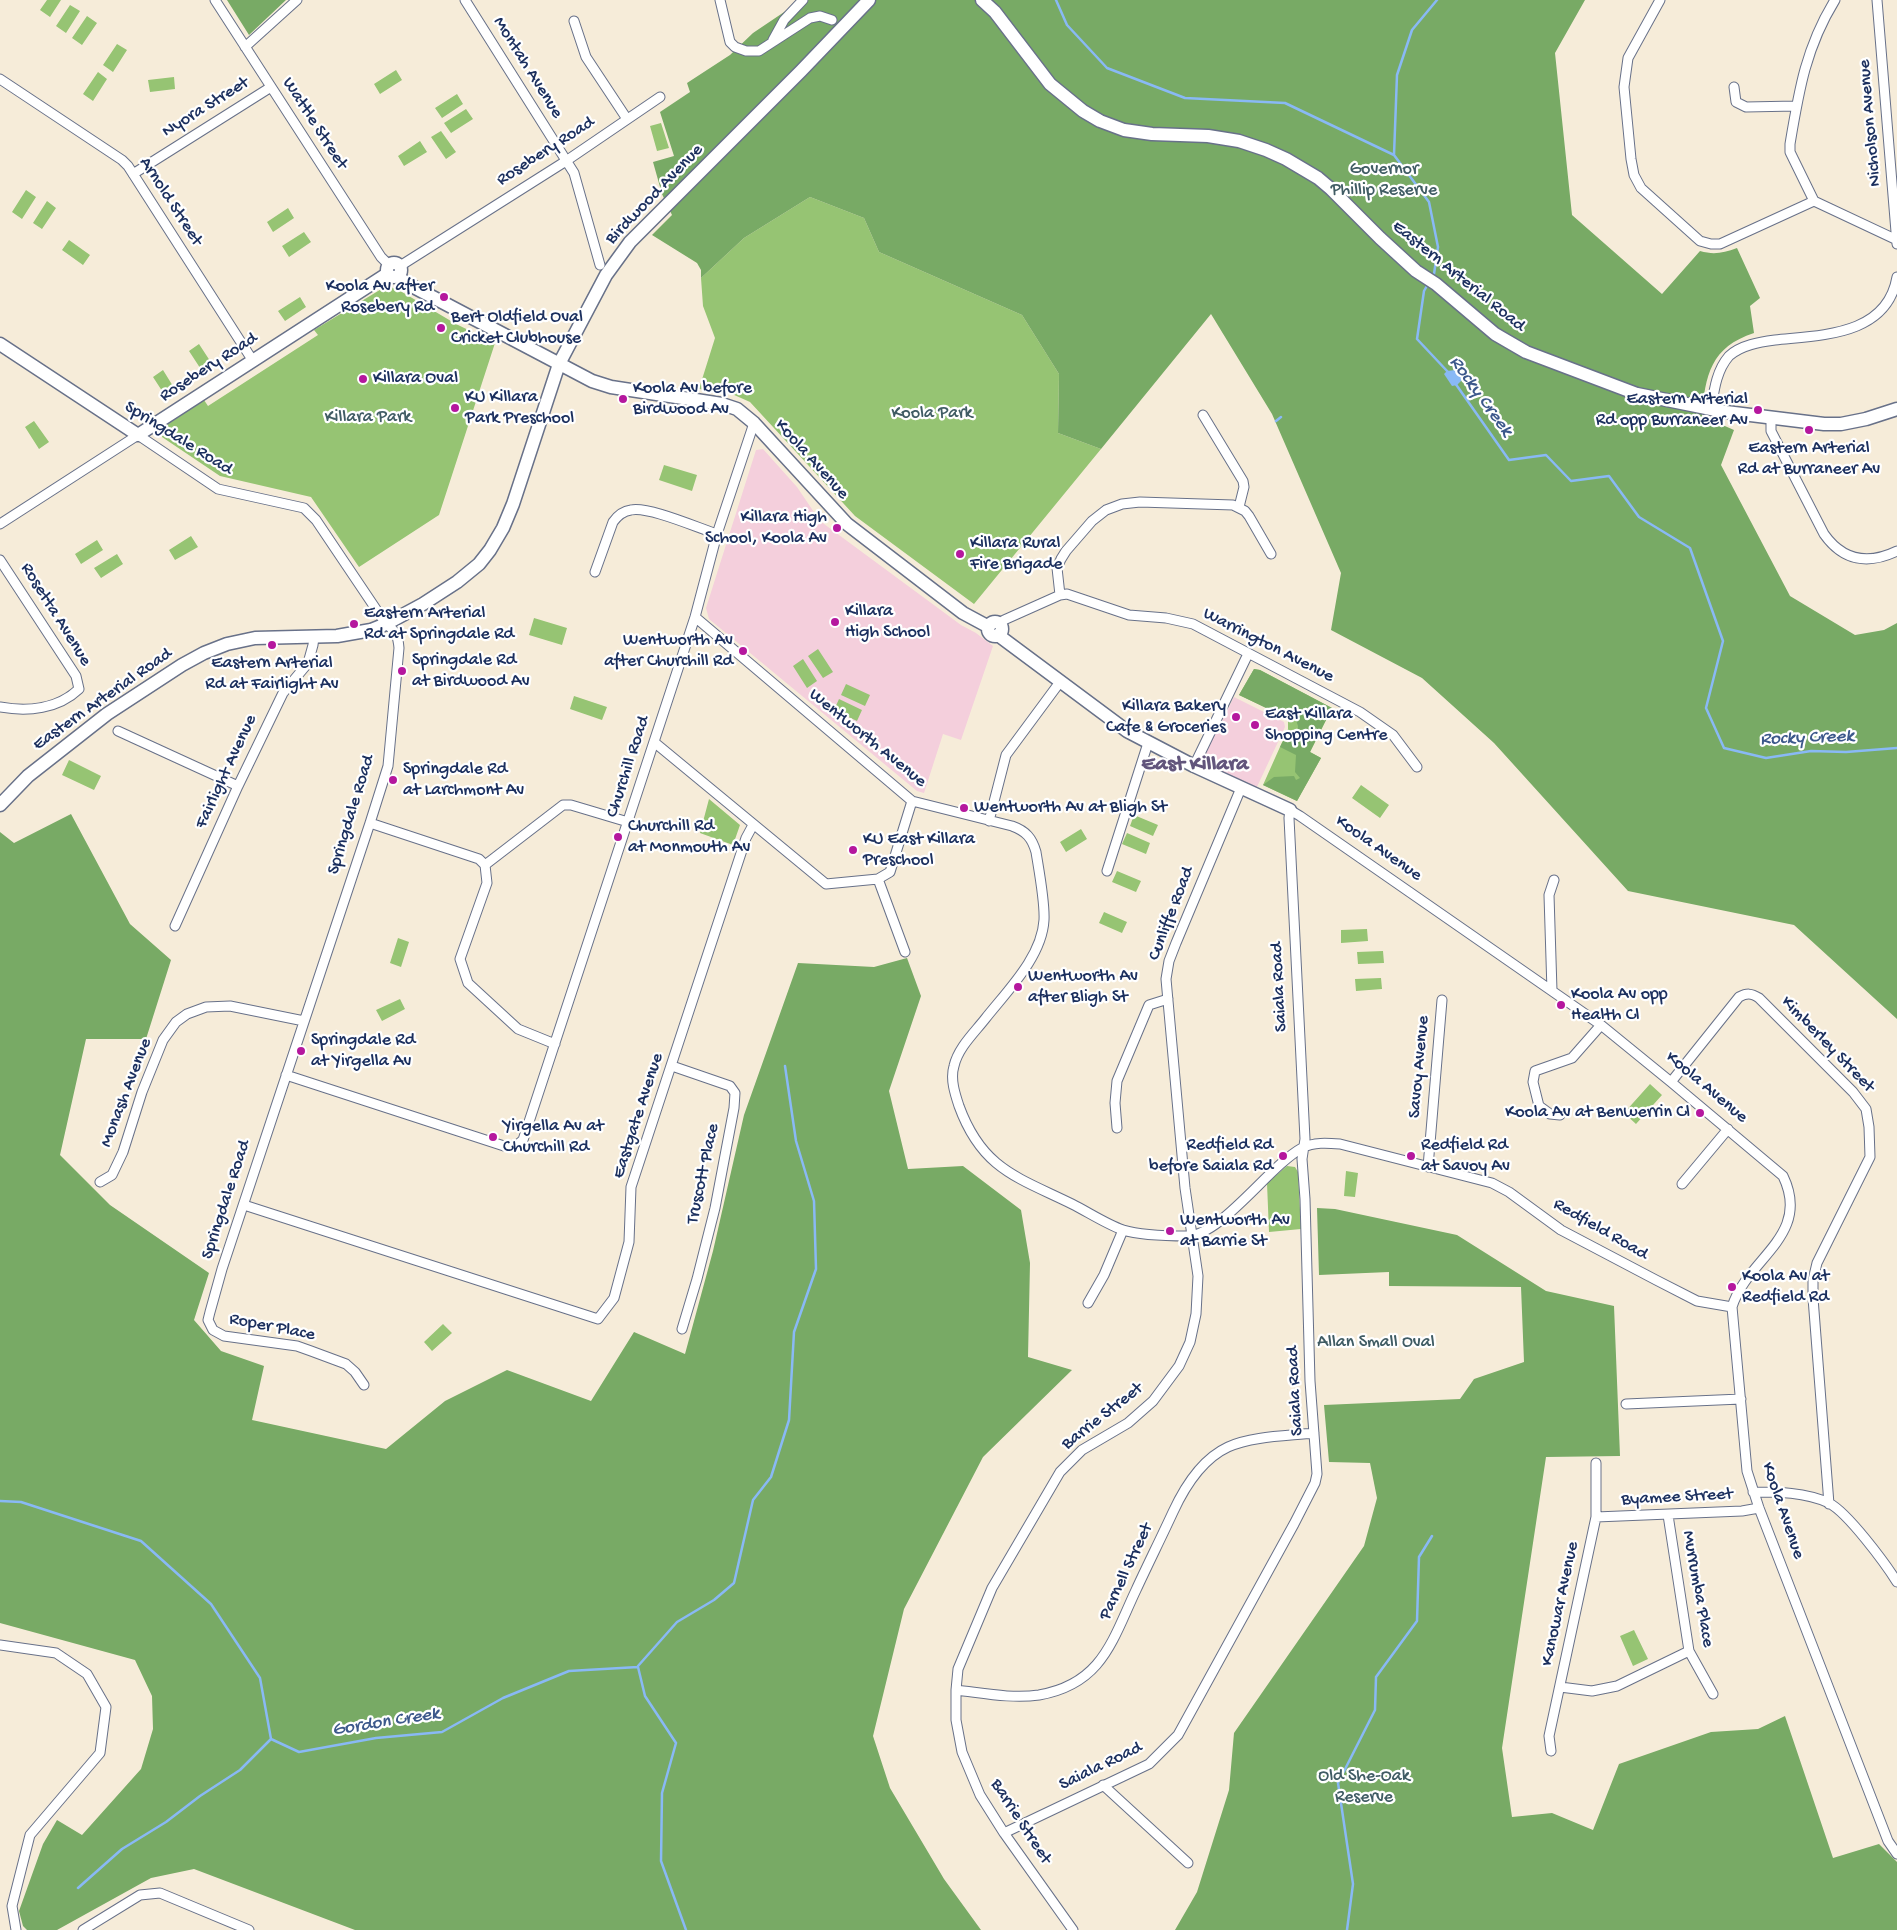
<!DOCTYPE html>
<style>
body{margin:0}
canvas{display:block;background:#f6ecd9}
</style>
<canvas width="1897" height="1930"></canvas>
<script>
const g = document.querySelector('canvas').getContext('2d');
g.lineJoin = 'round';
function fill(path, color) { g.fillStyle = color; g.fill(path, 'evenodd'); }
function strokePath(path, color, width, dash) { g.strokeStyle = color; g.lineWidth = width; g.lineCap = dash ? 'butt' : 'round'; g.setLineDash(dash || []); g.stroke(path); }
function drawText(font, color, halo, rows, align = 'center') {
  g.font = font + ' "Gochi Hand",sans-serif'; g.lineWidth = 4.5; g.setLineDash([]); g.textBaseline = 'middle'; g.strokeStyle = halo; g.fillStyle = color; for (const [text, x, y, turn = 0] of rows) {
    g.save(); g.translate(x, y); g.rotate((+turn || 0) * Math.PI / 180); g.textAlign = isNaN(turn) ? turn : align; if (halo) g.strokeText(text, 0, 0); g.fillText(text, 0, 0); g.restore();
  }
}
fill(new Path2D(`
 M 763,449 L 797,487 L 820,521 L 961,625 L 976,633 L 993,646 L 961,740 L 943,734 L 924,793 L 917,791 L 709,619 L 706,608 L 756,450 Z
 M 1234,697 L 1284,722 L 1285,727 L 1256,789 L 1212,769 L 1207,760 L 1206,752 Z`), '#f4cfdc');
fill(new Path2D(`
 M 47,0 L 61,0 L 50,17 L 40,10 Z
 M 70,5 L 80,11 L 66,33 L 56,26 Z
 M 87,16 L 97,23 L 82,45 L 72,38 Z
 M 117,44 L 127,50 L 113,72 L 103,65 Z
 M 396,70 L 402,80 L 380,94 L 374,84 Z
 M 98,72 L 107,79 L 93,101 L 83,94 Z
 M 174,77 L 175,89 L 150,92 L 148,80 Z
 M 457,94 L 463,104 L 442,118 L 435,108 Z
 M 466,109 L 473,119 L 451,133 L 444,123 Z
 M 661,123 L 669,148 L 657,151 L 650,126 Z
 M 441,131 L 456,152 L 446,159 L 431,137 Z
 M 420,141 L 427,152 L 404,166 L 398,156 Z
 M 26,190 L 36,197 L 22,219 L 12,212 Z
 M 810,197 L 864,218 L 879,252 L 1022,315 L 1059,374 L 1058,433 L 1101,449 L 974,604 L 855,516 L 750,402 L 732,394 L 699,389 L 715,338 L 703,306 L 701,278 L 744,238 Z
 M 47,201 L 56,208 L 42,229 L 33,223 Z
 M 288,208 L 294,218 L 273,232 L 267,222 Z
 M 304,232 L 311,242 L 289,257 L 282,246 Z
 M 69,240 L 90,255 L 83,265 L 62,250 Z
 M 391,287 L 402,292 L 456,324 L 495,343 L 439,515 L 359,567 L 311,497 L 220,476 L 162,437 L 162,428 L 204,400 L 208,406 L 318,335 L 314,330 L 383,288 Z
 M 300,297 L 306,307 L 285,321 L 278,311 Z
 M 199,344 L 214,367 L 204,374 L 189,351 Z
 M 163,370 L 176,391 L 166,397 L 153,377 Z
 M 34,421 L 49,442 L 39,449 L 25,427 Z
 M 664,465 L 697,475 L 692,491 L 659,480 Z
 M 191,536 L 198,547 L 175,560 L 169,550 Z
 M 97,540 L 103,550 L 81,564 L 75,554 Z
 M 117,554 L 123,564 L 101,578 L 94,568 Z
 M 534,618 L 567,628 L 562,645 L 529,635 Z
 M 818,649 L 833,672 L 823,678 L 808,656 Z
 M 803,659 L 817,681 L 807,688 L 793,666 Z
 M 1254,669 L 1260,670 L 1332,708 L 1310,752 L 1321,758 L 1297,801 L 1263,785 L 1288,729 L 1288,721 L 1284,716 L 1239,695 Z
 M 846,684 L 870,695 L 865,706 L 841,695 Z
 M 574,696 L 607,707 L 602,720 L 570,709 Z
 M 839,699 L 862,710 L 857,721 L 834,710 Z
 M 69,760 L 101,776 L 94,790 L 62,775 Z
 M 1361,785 L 1389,805 L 1380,818 L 1352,798 Z
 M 709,799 L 740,825 L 733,845 L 700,833 Z
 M 1134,815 L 1158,825 L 1153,836 L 1130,826 Z
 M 1081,829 L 1087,839 L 1066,852 L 1060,842 Z
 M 1127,833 L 1150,843 L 1146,854 L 1122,844 Z
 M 1117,871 L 1141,881 L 1136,892 L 1112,882 Z
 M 1104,912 L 1127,922 L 1122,933 L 1099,923 Z
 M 1367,929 L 1368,941 L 1341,943 L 1341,930 Z
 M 398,938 L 409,942 L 401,967 L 390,963 Z
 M 1383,951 L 1384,963 L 1358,964 L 1357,952 Z
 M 1381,978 L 1382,989 L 1356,991 L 1355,979 Z
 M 400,999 L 405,1009 L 382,1021 L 376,1010 Z
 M 1650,1084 L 1662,1095 L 1636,1124 L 1624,1113 Z
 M 1287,1166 L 1295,1167 L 1298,1172 L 1301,1229 L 1269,1232 L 1267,1183 Z
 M 1346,1171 L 1358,1173 L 1355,1197 L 1344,1196 Z
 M 443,1324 L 452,1333 L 432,1351 L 424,1342 Z
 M 1634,1630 L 1648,1659 L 1633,1666 L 1620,1636 Z`), '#96c473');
fill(new Path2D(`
 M 227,0 L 286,0 L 249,35 Z
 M 802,0 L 1585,0 L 1555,53 L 1572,215 L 1662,294 L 1700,251 C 1714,255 1723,253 1737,248 L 1760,298 L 1750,306 L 1754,333 C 1711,347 1705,375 1702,416 L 1734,430 L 1721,465 L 1790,596 L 1855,635 L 1884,630 L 1897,623 L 1897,1019 L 1794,925 L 1628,891 L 1494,743 L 1422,678 L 1331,630 L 1341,573 L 1272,414 L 1211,314 L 1101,449 L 1058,433 L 1059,374 L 1022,315 L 879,252 L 864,218 L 810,197 L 744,238 L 701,278 L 701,270 L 697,263 L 652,235 L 672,215 L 662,194 L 653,162 L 674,156 L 660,112 L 690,92 L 687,83 L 730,55 L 753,33 Z
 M 1254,669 L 1260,670 L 1332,708 L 1310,752 L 1321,758 L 1297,801 L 1263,785 L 1274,777 L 1294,776 L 1296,780 L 1300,778 L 1295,772 L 1296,755 L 1280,747 L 1286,735 L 1297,738 L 1298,726 L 1295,717 L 1266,708 L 1239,695 Z
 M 71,814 L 130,924 L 171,960 L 146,1039 L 86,1039 L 60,1155 L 110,1205 L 209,1273 L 194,1320 L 221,1351 L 264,1366 L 252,1420 L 386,1449 L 445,1401 L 507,1370 L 591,1401 L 634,1332 L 685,1354 L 713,1251 L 744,1115 L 798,963 L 874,967 L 907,958 L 921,996 L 889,1091 L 908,1169 L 963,1166 L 1021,1210 L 1030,1263 L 1028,1357 L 1072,1370 L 983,1457 L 904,1609 L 873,1736 L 890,1788 L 944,1879 L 981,1930 L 355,1930 L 194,1869 L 151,1878 L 57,1930 L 27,1930 L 23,1926 L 19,1911 L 43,1844 L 57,1820 L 82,1835 L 141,1769 L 153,1729 L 152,1696 L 135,1660 L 0,1623 L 0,832 L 14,843 Z
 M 1317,1208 L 1335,1209 L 1457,1235 L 1546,1291 L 1614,1306 L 1620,1456 L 1546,1457 L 1502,1748 L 1512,1817 L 1552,1813 L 1593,1830 L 1619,1764 L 1711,1732 L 1758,1729 L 1785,1716 L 1833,1858 L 1879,1844 L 1897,1862 L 1897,1930 L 1175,1930 L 1197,1892 L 1229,1790 L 1234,1733 L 1364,1546 L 1377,1498 L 1370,1463 L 1329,1462 L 1324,1405 L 1460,1399 L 1474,1379 L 1524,1362 L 1521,1287 L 1389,1286 L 1389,1272 L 1319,1275 Z`), '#78aa65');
fill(new Path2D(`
 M 1455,370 L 1459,372 L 1463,379 L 1457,385 L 1452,386 L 1444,374 L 1447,371 Z`), '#89b9f5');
strokePath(new Path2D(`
 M 1056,0 L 1067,25 L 1107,68 L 1185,98 L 1285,103 L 1394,155 L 1429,202 L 1438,247 L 1434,274 L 1432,277
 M 1394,155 L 1397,75 L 1412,30 L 1437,0
 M 1428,284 L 1424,291 L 1417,339 L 1448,372
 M 1455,383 L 1509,460 L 1546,455 L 1571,481 L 1609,476 L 1639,517 L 1690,548 L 1723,641 L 1706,708 L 1724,748 L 1766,758 L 1811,751 L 1846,752 L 1897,748
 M 1276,421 L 1281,417
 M 0,1501 L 21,1502 L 141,1541 L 211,1604 L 260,1678 L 271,1739 L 299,1752 L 376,1738 L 442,1732 L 503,1698 L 569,1671 L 638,1667 L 645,1696 L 676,1743 L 662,1793 L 661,1861 L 686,1930
 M 638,1666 L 677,1622 L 714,1600 L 734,1583 L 753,1500 L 771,1477 L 789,1420 L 794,1332 L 816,1269 L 814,1201 L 796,1141 L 785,1066
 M 78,1888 L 122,1849 L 166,1822 L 200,1796 L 240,1770 L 271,1739
 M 1347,1930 L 1353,1884 L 1338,1783 L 1375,1710 L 1376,1677 L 1417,1621 L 1419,1557 L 1432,1536`), '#89b9f5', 2.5);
const street = new Path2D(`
 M 215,0 L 381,257 L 389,265
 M 465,0 L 574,173 L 600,265
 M 720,0 L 730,42 L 735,47 L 746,51 L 759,51 L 810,18 L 820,16 L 832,20
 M 1660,0 L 1628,58 L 1624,87 L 1631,159 L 1634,175 L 1641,188 L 1700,241 L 1711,244 L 1720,244 L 1814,201
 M 1835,0 C 1806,47 1799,90 1790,144 L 1790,152 L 1814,201 L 1897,240
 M 1877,0 L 1897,244
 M 574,21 L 586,57 L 627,119
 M 773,40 L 784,20 L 803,0
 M 245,47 L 297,0
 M 0,79 L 122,160 L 128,166 L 253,361
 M 1734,87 L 1736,102 L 1746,107 L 1796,106
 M 133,174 L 271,87
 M 400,266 L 566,161 L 660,97
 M 1711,410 C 1714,391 1716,371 1729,356 C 1741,345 1760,342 1775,340 C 1821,335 1887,336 1897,277
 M 1203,415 L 1243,481 L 1244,487 L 1239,507
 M 1771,419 L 1771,431 L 1824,534 C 1843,561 1868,565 1897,551
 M 0,524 L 138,435 L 218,489 L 304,508 L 316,520 L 386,624 C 396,631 398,636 399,648 L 388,766 L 370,823 L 222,1269 L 210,1312 L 208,1320 L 213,1330 L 224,1336 L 297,1346 L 311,1351 L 346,1364 L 355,1372 L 364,1385
 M 0,560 L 76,676 L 79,689 C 58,709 28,712 0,707
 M 595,572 L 613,522 C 618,515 623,511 631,510 C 648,506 698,528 717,534
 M 1060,595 L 1057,568 L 1061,559 L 1066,551 L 1092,521 L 1106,510 L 1122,504 L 1140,502 L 1233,505 L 1245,511 L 1249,516 L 1271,554
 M 695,617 L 912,801 L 1012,826 C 1026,831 1032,838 1036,852 C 1039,871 1045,902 1044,920 C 1042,957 1007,991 985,1019 C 974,1033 958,1048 954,1066 C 950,1079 955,1094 959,1106 C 982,1169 1017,1177 1072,1204 C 1088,1212 1106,1224 1123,1230 C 1139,1235 1169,1236 1187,1236 C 1221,1236 1269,1166 1302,1148 C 1314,1142 1327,1143 1340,1144 L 1492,1183 L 1509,1192 L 1561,1230 L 1656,1280 L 1697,1301 L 1732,1307
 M 1000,624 L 1004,620 L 1060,595 L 1067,594 L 1129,615 L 1166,618 L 1193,624 L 1360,712 L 1393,735 L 1417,767
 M 118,731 L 238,786
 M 654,742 L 826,884 L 878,879 L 890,872 L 912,801
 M 1194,766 L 1248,654
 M 989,821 L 1006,755 L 1060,682
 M 370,823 L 479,859 L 485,865 L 487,883 L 460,959 L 468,983 L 518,1029 L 555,1044
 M 485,865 L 563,805 L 571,805 L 628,822
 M 1107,871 L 1148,743
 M 878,879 L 905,952
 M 175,926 L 238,786 L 283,693 L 308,663 L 313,645 L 314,637
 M 1552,991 L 1549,895 L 1554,880
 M 672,1066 L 730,1086 L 735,1093 L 734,1108 L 715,1208 L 697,1279 L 682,1329
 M 286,1075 L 504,1146 L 516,1146 L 523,1140 L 695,617 L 717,534 L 754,423
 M 1671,1082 L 1739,997 C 1747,993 1751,993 1759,998 L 1853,1092 L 1866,1109 L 1869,1127 L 1870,1157 L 1817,1263 L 1813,1280 L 1813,1298 L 1829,1504
 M 1560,1115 L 1550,1114 L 1539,1106 L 1533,1082 L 1535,1071 L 1572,1058 L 1601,1025
 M 1117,1128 L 1115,1103 L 1117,1081 L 1149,1005 L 1168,999
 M 1428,1167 L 1442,1000
 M 100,1182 L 112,1175 L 123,1152 L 142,1092 L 163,1040 L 176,1022 L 187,1014 L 206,1007 L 230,1006 L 304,1021
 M 1682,1184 L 1728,1129
 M 244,1205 L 598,1319 L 614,1298 L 629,1242 L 631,1187 L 746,838 L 753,825
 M 1088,1303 L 1104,1275 L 1123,1230
 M 1626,1404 L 1741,1399
 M 1753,1492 C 1778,1492 1805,1492 1829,1503 C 1848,1513 1885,1563 1897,1582
 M 1668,1515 L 1689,1651 L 1713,1694
 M 1596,1517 L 1742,1511 L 1759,1508
 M 0,1645 L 56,1653 L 87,1674 L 106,1707 L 100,1753 L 30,1835 L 12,1906 L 16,1930
 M 1560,1687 L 1592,1691 L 1617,1686 L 1689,1651
 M 956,1690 C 983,1693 1012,1699 1039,1695 C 1102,1684 1112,1641 1136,1590 C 1148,1564 1161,1538 1173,1512 C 1185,1486 1202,1459 1228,1447 C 1252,1436 1288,1436 1314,1433
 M 1551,1751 L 1549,1736 L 1596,1517 L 1596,1463
 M 1103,1785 L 1188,1863
 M 1004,1833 L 1149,1764 L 1178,1735 L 1294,1524 L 1315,1483 L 1317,1474 L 1310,1381 L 1305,1199 L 1302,1159 L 1305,1139 L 1289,818 L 1290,810 L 1300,816 L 1601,1025 L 1671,1082 L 1783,1176 C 1812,1236 1747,1258 1732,1307 L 1747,1471 L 1759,1508 L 1888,1841 L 1897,1854
 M 83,1930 L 140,1895 L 160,1893 L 249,1930
 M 1073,1930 L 1004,1833 L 980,1795 L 962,1752 L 956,1720 L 956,1690 L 958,1669 L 992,1588 L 1060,1472 L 1082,1450 L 1128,1423 L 1153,1401 L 1179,1366 L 1190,1342 L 1196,1314 L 1198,1276 L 1185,1188 L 1166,979 L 1169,961 L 1176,943 L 1241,788`);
const secondary = new Path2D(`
 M 982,0 L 995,12 L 1050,84 L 1083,111 L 1100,121 L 1124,130 L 1152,134 L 1208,136 L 1239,141 L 1266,150 L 1286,159 L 1318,178 L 1331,189 L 1380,238 L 1416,271 L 1436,284 L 1495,334 L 1526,352 L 1637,394 L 1726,412 L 1824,424 L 1841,424 L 1866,419 L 1897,409
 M387 270a7 7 0 1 1 14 0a7 7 0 1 1-14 0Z
 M 398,276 L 406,283 L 592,381 L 611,387 L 722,404 L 737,409 L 754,423 L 847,524 L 963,613 L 989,627
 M 0,344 L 138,435 L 387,274
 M988 629a7 7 0 1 1 14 0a7 7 0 1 1-14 0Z
 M 999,634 L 1002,638 L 1127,731 L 1194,766 L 1290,810
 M 0,805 L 28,776 L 107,714 L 182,665 L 204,653 L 227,644 L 255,638 L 337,636 L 371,630 L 386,624 L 423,604 L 457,582 L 479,564 L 490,550 L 503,528 L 513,504 L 559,364 L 606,275 L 630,242 L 801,71 L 869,0`);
strokePath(street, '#687189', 11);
strokePath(secondary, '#687189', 15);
strokePath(street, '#fff', 9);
strokePath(secondary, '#fff', 12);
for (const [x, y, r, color] of [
 [444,297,5,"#b5179e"],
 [441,328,5,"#b5179e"],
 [363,379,5,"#b5179e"],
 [623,399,5,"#b5179e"],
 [455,408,5,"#b5179e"],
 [1758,410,5,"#b5179e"],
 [1809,430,5,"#b5179e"],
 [837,528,5,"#b5179e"],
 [960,554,5,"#b5179e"],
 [835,622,5,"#b5179e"],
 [354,624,5,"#b5179e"],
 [272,645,5,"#b5179e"],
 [743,651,5,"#b5179e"],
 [402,671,5,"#b5179e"],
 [1236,717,5,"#b5179e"],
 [1255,725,5,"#b5179e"],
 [393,780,5,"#b5179e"],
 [964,808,5,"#b5179e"],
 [618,837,5,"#b5179e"],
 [853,850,5,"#b5179e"],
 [1018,987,5,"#b5179e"],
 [1561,1005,5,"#b5179e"],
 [301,1051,5,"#b5179e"],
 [1700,1113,5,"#b5179e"],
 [493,1137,5,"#b5179e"],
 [1283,1156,5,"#b5179e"],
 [1411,1156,5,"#b5179e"],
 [1170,1231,5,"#b5179e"],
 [1732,1287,5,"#b5179e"]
]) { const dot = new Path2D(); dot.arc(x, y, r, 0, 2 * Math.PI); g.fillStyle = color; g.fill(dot); strokePath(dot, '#fff', 2); }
drawText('18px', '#1b2f5e', '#fff', [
 ["Montah Avenue",527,68,58],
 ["Nyora Street",206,108,-32],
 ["Nicholson Avenue",1871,123,-95],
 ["Wattle Street",314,124,57],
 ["Rosebery Road",546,152,-33],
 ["Birdwood Avenue",655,195,-46],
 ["Arnold Street",170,202,57],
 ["Eastern Arterial Road",1458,277,39],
 ["Rosebery Road",209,368,-33],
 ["Springdale Road",178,439,32],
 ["Koola Avenue",811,460,48],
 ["Rosetta Avenue",55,615,58],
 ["Warrington Avenue",1268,646,27],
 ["Eastern Arterial Road",103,700,-35],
 ["Wentworth Avenue",867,739,39],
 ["Churchill Road",629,767,-72],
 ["Fairlight Avenue",227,772,-65],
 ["Springdale Road",352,815,-73],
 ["Koola Avenue",1378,849,35],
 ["Cunliffe Road",1172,914,-69],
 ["Saiala Road",1280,987,-93],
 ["Kimberley Street",1827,1045,46],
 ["Savoy Avenue",1420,1067,-85],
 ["Koola Avenue",1706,1088,40],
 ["Monash Avenue",127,1093,-69],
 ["Eastgate Avenue",639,1116,-72],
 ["Truscott Place",704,1174,-78],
 ["Springdale Road",227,1200,-72],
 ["Redfield Road",1600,1230,30],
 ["Roper Place",272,1328,11],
 ["Saiala Road",1296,1391,-93],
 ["Barrie Street",1103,1417,-38],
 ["Byamee Street",1677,1498,-3],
 ["Koola Avenue",1782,1511,71],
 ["Parnell Street",1127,1572,-65],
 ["Murrumba Place",1697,1589,80],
 ["Kanowar Avenue",1561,1604,-78],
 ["Saiala Road",1101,1767,-26],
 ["Barrie Street",1020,1822,57]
]);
drawText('18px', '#405c64', '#fff', [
 ["Governor",1384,170],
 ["Phillip Reserve",1384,191],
 ["Koola Park",932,414],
 ["Killara Park",368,418],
 ["Allan Small Oval",1376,1343],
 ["Old She-Oak",1364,1777],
 ["Reserve",1364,1798]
]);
drawText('18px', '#1b2f5e', '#fff', [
 ["Koola Av after",434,287,"right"],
 ["Rosebery Rd",434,308,"right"],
 ["Bert Oldfield Oval",451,318],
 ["Cricket Clubhouse",451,339],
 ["Killara Oval",373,379],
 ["Koola Av before",633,389],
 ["Birdwood Av",633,410],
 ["KU Killara",465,398],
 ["Park Preschool",465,419],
 ["Eastern Arterial",1748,400,"right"],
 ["Rd opp Burraneer Av",1748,421,"right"],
 ["Eastern Arterial",1809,449,"center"],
 ["Rd at Burraneer Av",1809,470,"center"],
 ["Killara High",827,518,"right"],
 ["School, Koola Av",827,539,"right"],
 ["Killara Rural",970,544],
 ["Fire Brigade",970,565],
 ["Killara",845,612],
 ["High School",845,633],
 ["Eastern Arterial",364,614],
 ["Rd at Springdale Rd",364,635],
 ["Wentworth Av",733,641,"right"],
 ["after Churchill Rd",733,662,"right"],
 ["Springdale Rd",412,661],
 ["at Birdwood Av",412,682],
 ["Eastern Arterial",272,664,"center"],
 ["Rd at Fairlight Av",272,685,"center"],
 ["Killara Bakery",1226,707,"right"],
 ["Cafe & Groceries",1226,728,"right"],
 ["East Killara",1265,715],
 ["Shopping Centre",1265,736],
 ["Springdale Rd",403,770],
 ["at Larchmont Av",403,791],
 ["Wentworth Av at Bligh St",974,808],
 ["Churchill Rd",628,827],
 ["at Monmouth Av",628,848],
 ["KU East Killara",863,840],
 ["Preschool",863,861],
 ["Wentworth Av",1028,977],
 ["after Bligh St",1028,998],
 ["Koola Av opp",1571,995],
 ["Health Cl",1571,1016],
 ["Springdale Rd",311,1041],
 ["at Yirgella Av",311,1062],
 ["Koola Av at Benwerrin Cl",1690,1113,"right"],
 ["Yirgella Av at",503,1127],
 ["Churchill Rd",503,1148],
 ["Redfield Rd",1273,1146,"right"],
 ["before Saiala Rd",1273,1167,"right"],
 ["Redfield Rd",1421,1146],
 ["at Savoy Av",1421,1167],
 ["Wentworth Av",1180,1221],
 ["at Barrie St",1180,1242],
 ["Koola Av at",1742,1277],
 ["Redfield Rd",1742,1298]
], 'left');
drawText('italic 19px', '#3c588b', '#fff', [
 ["Rocky Creek",1480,397,54],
 ["Rocky Creek",1807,739,-2],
 ["Gordon Creek",386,1723,-9]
]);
drawText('bold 22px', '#62557c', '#fff', [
 ["East Killara",1195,766]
]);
</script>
